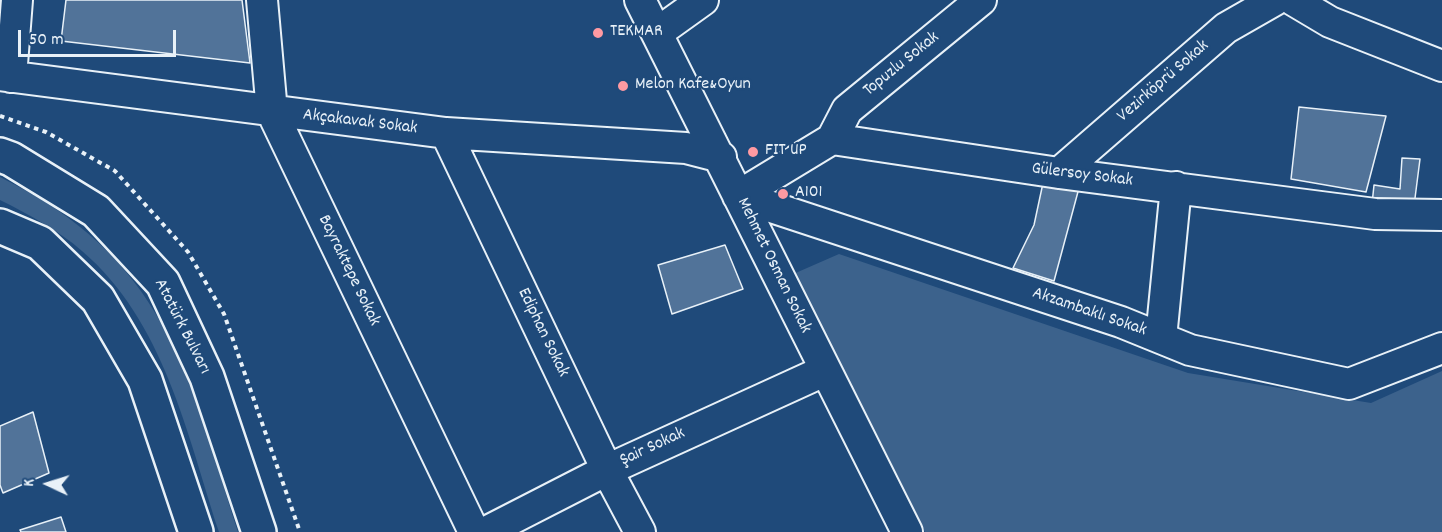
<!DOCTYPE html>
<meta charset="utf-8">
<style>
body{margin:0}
#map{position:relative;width:1442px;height:532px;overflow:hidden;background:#1f4a7a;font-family:Dekko,sans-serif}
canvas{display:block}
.north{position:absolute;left:18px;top:454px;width:60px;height:60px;-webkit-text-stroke:4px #1f4a7a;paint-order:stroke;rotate:274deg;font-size:16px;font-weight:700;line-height:24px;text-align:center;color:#e8f1f8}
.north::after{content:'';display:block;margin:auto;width:21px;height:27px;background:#e8f1f8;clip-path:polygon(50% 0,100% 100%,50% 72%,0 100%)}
.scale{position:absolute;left:18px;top:30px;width:158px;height:27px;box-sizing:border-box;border:3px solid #e8f1f8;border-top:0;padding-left:8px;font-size:18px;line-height:21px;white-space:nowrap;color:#e8f1f8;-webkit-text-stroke:4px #1f4a7a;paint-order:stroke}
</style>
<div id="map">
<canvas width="1442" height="532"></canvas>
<div class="north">K</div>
<div class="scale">50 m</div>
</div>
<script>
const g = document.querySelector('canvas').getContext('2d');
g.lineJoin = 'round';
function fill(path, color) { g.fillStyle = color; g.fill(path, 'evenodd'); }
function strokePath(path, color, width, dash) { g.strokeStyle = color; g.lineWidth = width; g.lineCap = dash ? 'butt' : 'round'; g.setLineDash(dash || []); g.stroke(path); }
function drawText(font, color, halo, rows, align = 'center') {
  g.font = font + ' Dekko,sans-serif'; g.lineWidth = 4.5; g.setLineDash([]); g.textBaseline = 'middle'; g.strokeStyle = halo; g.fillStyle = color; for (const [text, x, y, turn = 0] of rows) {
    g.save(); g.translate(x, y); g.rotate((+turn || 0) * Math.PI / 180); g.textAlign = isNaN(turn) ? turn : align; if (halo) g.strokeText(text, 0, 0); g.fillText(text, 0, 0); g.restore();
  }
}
fill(new Path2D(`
 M 0,177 C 165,258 187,370 238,532 L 219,532 C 187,434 164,321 82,251 C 58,230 28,214 0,200 Z
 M 839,254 L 1188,373 L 1371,403 L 1442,371 L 1442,532 L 925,532 L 791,275 Z`), '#3c628c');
const building = new Path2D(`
 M 66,0 L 242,0 L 250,63 L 61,41 Z
 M 1299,107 L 1386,116 L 1366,192 L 1291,179 Z
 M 1402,158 L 1420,159 L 1414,206 L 1372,204 L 1374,185 L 1400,189 Z
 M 1043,183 L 1079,188 L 1054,281 L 1013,268 L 1034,225 Z
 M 725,245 L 743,289 L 672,314 L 658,265 Z
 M 33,412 L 49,473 L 3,493 L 0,485 L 0,426 Z
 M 61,517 L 66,532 L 21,532 L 20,530 Z`);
fill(building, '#517399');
strokePath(building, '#e8f1f8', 1.5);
const minor = new Path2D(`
 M 262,0 L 272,112 L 474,532
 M 640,0 L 907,532
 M 1293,0 L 1330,22 L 1442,66
 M 657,33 L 703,0
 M 0,75 L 446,133 L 686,148 L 721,157
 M 11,77 L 17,0
 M 446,133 L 607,470 L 640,532
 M 832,139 L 847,110 L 981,0
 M 1059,173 L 1226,28 L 1275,0
 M 738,196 L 1121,322 L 1190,350 L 1349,384 L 1442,348
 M 738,196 L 832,139 L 1059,173 L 1375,214 L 1442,215
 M 1161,338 L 1176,187
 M 486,532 L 607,470 L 824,371`);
const major = new Path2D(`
 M 0,155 L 11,159 L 96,211 L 163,283 L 207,377 L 259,532
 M 0,226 L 40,243 L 98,299 L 145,380 L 196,532`);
strokePath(minor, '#e8f1f8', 34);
strokePath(major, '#e8f1f8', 38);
strokePath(new Path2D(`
 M 0,116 L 46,132 L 115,171 L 188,252 L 224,314 L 300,532`), '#e8f1f8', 4, [4.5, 4.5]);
strokePath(minor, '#1f4a7a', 30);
strokePath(major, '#1f4a7a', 33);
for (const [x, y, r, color] of [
 [598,33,6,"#ff9aa2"],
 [623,86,6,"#ff9aa2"],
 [753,152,6,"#ff9aa2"],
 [783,194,6,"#ff9aa2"]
]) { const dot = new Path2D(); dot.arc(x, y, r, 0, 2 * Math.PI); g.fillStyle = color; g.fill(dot); strokePath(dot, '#1f4a7a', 2); }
drawText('18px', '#e8f1f8', '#1f4a7a', [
 ["TEKMAR",610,33],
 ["Melon Kafe&Oyun",635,86],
 ["FIT UP",765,152],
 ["A101",795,194]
], 'left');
drawText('18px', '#e8f1f8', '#1f4a7a', [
 ["Topuzlu Sokak",902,65,-39],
 ["Vezirköprü Sokak",1164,82,-41],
 ["Akçakavak Sokak",360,123,7],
 ["Gülersoy Sokak",1082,176,7],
 ["Mehmet Osman Sokak",773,266,64],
 ["Bayraktepe Sokak",348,271,64],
 ["Akzambaklı Sokak",1089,313,19],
 ["Atatürk Bulvarı",181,327,63],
 ["Ediphan Sokak",542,333,64],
 ["Şair Sokak",653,448,-25]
]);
</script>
